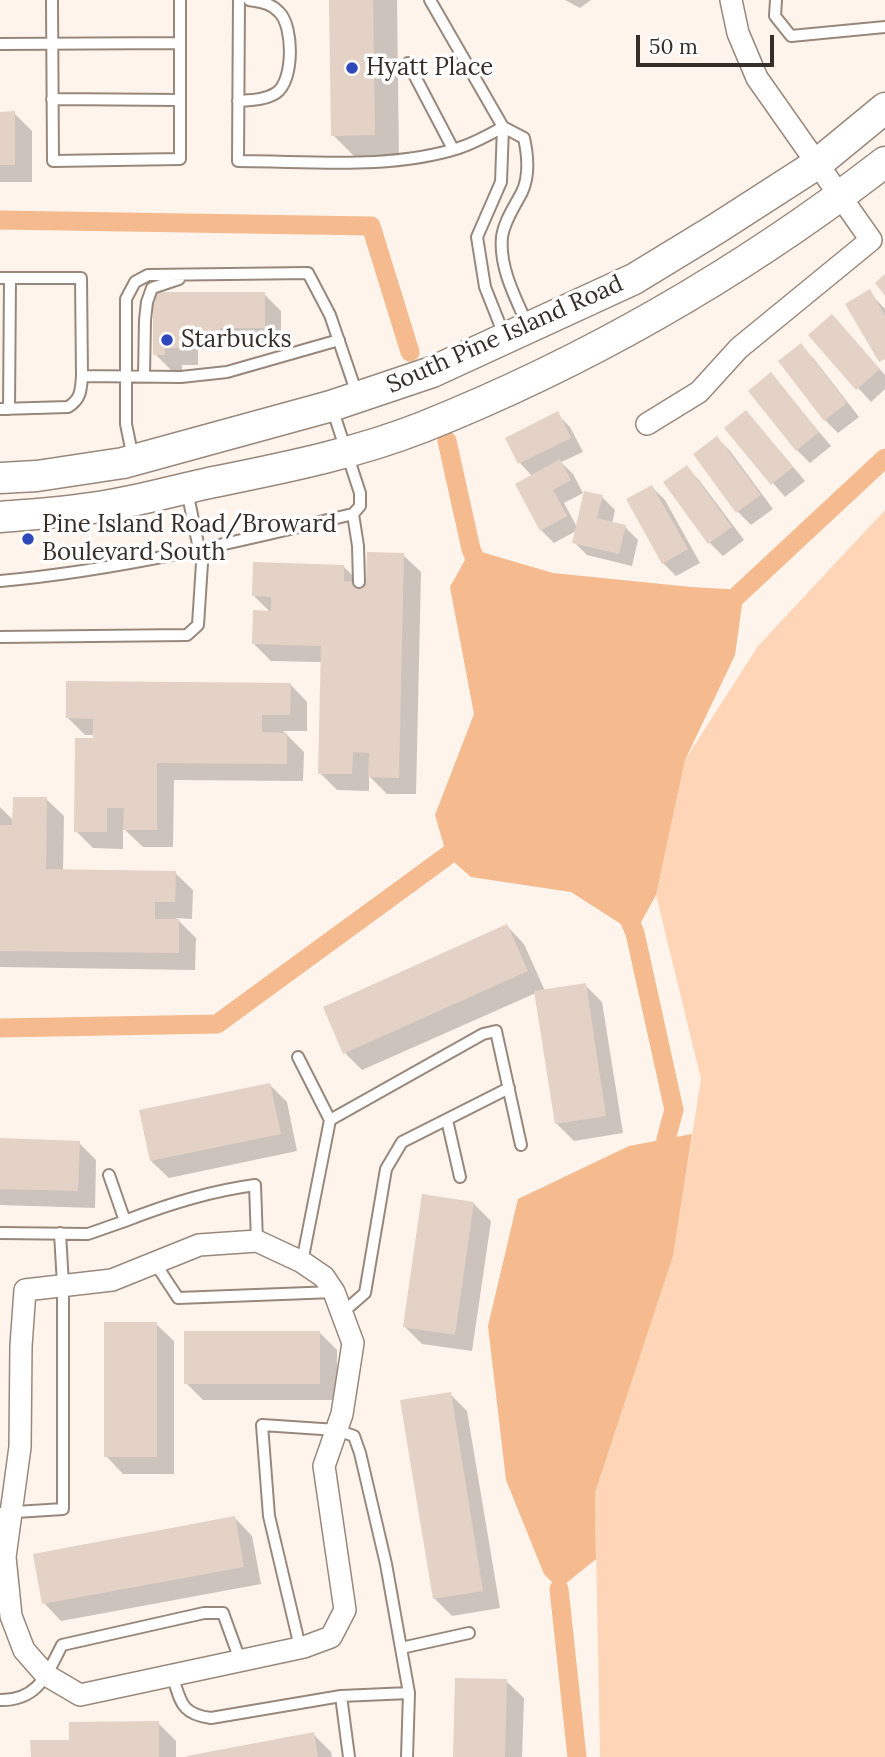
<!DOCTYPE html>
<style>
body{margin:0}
#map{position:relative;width:885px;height:1757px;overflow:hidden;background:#fff4ec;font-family:Lora,serif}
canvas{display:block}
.scale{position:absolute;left:636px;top:35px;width:138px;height:32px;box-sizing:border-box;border:4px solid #352e29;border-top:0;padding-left:9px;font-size:21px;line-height:24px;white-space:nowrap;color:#352e29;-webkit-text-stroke:5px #fff;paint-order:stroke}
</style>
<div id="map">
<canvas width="885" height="1757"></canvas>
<div class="scale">50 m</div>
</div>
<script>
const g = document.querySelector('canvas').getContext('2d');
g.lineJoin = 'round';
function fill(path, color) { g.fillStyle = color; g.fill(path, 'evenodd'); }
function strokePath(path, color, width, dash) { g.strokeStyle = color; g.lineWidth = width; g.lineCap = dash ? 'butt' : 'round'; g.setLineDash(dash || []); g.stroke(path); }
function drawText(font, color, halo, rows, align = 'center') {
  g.font = font + ' Lora,serif'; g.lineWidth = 7; g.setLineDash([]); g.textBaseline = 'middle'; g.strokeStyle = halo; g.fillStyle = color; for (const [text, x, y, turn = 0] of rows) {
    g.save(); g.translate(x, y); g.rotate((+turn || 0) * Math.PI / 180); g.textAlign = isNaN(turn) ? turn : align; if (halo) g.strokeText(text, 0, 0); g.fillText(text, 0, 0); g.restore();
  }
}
fill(new Path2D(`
 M 885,510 L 885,1757 L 600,1757 L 595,1493 L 673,1256 L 701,1079 L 656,895 L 685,760 L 758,646 Z`), '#ffd5b7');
fill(new Path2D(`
 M 471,549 L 553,573 L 691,587 L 744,590 L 735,655 L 685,760 L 656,895 L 635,933 L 571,892 L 471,877 L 447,856 L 435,815 L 474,714 L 450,587 Z
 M 692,1134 L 673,1256 L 595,1493 L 596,1559 L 559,1589 L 544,1574 L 506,1480 L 488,1326 L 518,1199 L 629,1146 Z`), '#f5ba8d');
fill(new Path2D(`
 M 331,0 L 397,0 L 399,160 L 358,160 L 333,135 Z
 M 565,0 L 591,0 L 580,8 Z
 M 14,113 L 32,131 L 32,182 L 0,182 L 0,114 Z
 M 869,292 L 885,309 L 885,357 L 881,359 L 881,363 Z
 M 155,294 L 264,294 L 281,311 L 281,344 L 236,345 L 236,350 L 198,350 L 198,365 L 182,365 L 182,371 L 172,371 L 155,354 Z
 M 844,329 L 885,375 L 885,389 L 871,402 L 810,335 Z
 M 801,346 L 814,359 L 859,417 L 838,433 L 825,420 Z
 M 771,375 L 831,446 L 810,463 L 797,450 Z
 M 557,414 L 570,427 L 583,452 L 561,462 L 573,474 L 583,493 L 564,503 L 577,527 L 602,497 L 615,510 L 612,524 L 625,527 L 638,540 L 632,566 L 587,555 L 574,542 L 576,531 L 554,543 L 541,530 L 532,476 L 520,463 L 507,439 Z
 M 758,425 L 805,481 L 785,497 L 726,428 Z
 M 717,438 L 730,451 L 773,509 L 751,525 L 738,512 L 695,455 Z
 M 686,467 L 699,480 L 744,540 L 723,556 L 710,543 L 665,483 Z
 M 652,487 L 665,500 L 700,563 L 676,576 L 663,563 Z
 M 403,555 L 421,572 L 416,794 L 387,794 L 369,776 L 369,791 L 337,790 L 320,773 L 322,662 L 271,661 L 254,644 L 271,613 L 254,596 L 343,566 L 361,584 L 368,584 Z
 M 290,684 L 307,702 L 307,731 L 283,731 L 304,752 L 303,781 L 174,780 L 173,847 L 143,847 L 123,828 L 123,849 L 93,848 L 76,831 L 95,735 L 85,735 L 68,718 Z
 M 46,799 L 64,816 L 63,871 L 175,873 L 193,890 L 192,919 L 176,918 L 196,938 L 195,970 L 0,967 L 0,807 L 14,821 Z
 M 507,926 L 524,944 L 545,991 L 585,985 L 602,1002 L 623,1133 L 574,1141 L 556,1123 L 536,993 L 362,1070 L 345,1053 Z
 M 270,1085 L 287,1102 L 297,1151 L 169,1178 L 151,1161 Z
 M 0,1140 L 79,1143 L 96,1160 L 95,1208 L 0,1205 Z
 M 473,1203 L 491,1221 L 472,1351 L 422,1344 L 405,1327 Z
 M 156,1324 L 174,1341 L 174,1474 L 123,1474 L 106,1456 Z
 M 319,1332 L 337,1350 L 337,1400 L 203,1400 L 186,1383 Z
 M 450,1394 L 467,1411 L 500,1608 L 452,1616 L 435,1599 Z
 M 235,1518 L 252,1536 L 261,1584 L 61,1621 L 44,1603 Z
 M 506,1681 L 524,1698 L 522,1757 L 455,1757 Z
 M 158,1723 L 176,1741 L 176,1757 L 32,1757 L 71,1742 Z
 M 313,1734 L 331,1752 L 332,1757 L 189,1757 Z`), '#0003');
strokePath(new Path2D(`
 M 0,220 L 371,226 L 410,352
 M 447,441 L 471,549 L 481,573
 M 724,608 L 885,458
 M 625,910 L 635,933 L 674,1110 L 666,1139
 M 0,1028 L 217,1024 L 447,856 L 465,840
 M 559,1589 L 577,1757`), '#f5ba8d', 19);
fill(new Path2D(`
 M 329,0 L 373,0 L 375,135 L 331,136 Z
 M 15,111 L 15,165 L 0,165 L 0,112 Z
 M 885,274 L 885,296 L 875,283 Z
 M 870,289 L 885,316 L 885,359 L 879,362 L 845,304 Z
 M 153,292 L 265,292 L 265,328 L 220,328 L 220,334 L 181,334 L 181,348 L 165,348 L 165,355 L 153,355 Z
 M 832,314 L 880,369 L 856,390 L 808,335 Z
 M 801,343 L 847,403 L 824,421 L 778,361 Z
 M 771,372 L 819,432 L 796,451 L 748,391 Z
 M 746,410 L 793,467 L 771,485 L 724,428 Z
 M 558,411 L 571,438 L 518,464 L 505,438 Z
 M 717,436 L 761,495 L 736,513 L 693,454 Z
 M 560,459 L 571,480 L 553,490 L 567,516 L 540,531 L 515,484 Z
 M 687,465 L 732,527 L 708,544 L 663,482 Z
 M 652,485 L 688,549 L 662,564 L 626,499 Z
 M 584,491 L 603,495 L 597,518 L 626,525 L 619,554 L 572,543 Z
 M 367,552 L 404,553 L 399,778 L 368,777 L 369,753 L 353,752 L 352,774 L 318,774 L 321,646 L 252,644 L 253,610 L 271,611 L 271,597 L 252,596 L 253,562 L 344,565 L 344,581 L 366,582 Z
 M 66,681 L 291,683 L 290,715 L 262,715 L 262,732 L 287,733 L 287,764 L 157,763 L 157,830 L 123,830 L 124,808 L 107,808 L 107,832 L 74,832 L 75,738 L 93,738 L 93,719 L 66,718 Z
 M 13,797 L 47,797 L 46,869 L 176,871 L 175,902 L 155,902 L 155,919 L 179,919 L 179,953 L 0,951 L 0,825 L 12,825 Z
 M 507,924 L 528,971 L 343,1054 L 323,1007 Z
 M 586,983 L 606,1116 L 555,1124 L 534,991 Z
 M 270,1083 L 281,1134 L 150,1161 L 139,1110 Z
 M 0,1138 L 80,1141 L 78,1191 L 0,1189 Z
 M 422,1194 L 474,1202 L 455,1335 L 403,1327 Z
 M 104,1322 L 157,1322 L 157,1457 L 104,1457 Z
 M 184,1331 L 320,1331 L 320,1384 L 184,1384 Z
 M 451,1392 L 483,1591 L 433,1599 L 400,1400 Z
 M 235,1516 L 244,1567 L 42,1604 L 33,1554 Z
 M 455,1678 L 507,1679 L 505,1757 L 453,1757 Z
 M 159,1721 L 159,1757 L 31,1757 L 30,1740 L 69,1740 L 69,1722 Z
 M 314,1732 L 318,1757 L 187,1757 L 187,1756 Z`), '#e3d2c5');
const lane = new Path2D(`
 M 52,0 L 53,161 L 180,159 L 180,0
 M 239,0 L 238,161 C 311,161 389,170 459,148 C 474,143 489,135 503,127
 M 430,0 L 503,127 L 501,182 L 477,237 L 485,287 L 504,335
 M 776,0 L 775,16 L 791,36 L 885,27
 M 0,44 L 180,43
 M 408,63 L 453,149
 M 52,99 L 180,100
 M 238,101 C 251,100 265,100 276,93 C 294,82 294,26 279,12 C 271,3 260,2 249,0
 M 503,127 L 524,138 C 528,156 530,175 522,192 C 515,206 504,221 502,237 C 499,268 516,299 528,326
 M 0,278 L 81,278 L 82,376
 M 144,376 L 145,320 L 147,302 L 152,288 L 179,279
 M 0,409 L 68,407 C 81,399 81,390 82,376 L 181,377 L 227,372 L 339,340
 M 9,409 L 10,278
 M 133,458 L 126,424 L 126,299 L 135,282 L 148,275 L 308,273 L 330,315 L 357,394
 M 353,514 L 358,546 L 359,582
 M 0,581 C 120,570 236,542 353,514 L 360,506 L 360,493 L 332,408
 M 0,637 L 187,635 L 198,625 L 202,563 L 187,491
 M 298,1057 L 330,1120 L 302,1262
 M 330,1120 L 483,1034 L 496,1031 L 521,1145
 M 447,1120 L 460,1177
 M 125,1221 C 168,1204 210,1191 255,1185 L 257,1241
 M 0,1233 L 88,1234 L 125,1221 L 109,1175
 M 155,1263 L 178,1298 L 334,1292
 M 342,1313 L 365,1293 L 386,1169 L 402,1142 L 509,1088
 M 0,1513 L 63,1509 L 63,1285 L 60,1233
 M 300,1647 L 269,1516 L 262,1425 L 337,1430 L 354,1436 L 360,1453 L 386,1564 L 409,1693 L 407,1757
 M 401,1648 L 469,1633
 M 172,1675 C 181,1701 180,1714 211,1718 L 341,1696 L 349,1757
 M 341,1696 L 409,1693
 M 0,1700 C 38,1701 47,1674 62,1645 L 204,1613 L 223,1613 L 240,1660`);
const street = new Path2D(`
 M 647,424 L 699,392 L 739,348 L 871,240 L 757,78 L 738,33 L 731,0
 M 257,1241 L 302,1262 L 324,1277 L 334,1292 L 353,1343 L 342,1414 L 324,1466 L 345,1610 L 331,1637 L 304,1647 L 80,1695 L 46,1675 L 24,1650 L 11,1616 L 5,1557 L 20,1447 L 21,1346 L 25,1290 L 112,1280 L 199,1245 Z`);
const secondary = new Path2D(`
 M 0,478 L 37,476 L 123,463 L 331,406 L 432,372 L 634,279 L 716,229 L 817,164 L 885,108
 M 0,517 C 37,514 74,512 110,505 C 147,499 183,488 219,481 C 288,467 357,453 423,427 C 588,361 745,270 885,162`);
strokePath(lane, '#98887c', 14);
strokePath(street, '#98887c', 24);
strokePath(secondary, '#98887c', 33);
strokePath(lane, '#fff', 10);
strokePath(street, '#fff', 21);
strokePath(secondary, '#fff', 30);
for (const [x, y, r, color] of [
 [352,68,7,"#2f49ba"],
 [167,340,7,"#2f49ba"],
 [28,539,7,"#2f49ba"]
]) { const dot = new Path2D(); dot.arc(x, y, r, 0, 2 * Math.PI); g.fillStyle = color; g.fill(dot); strokePath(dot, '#fff', 2.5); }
drawText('24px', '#352e29', '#fff', [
 ["Hyatt Place",366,68],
 ["Starbucks",181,340],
 ["Pine Island Road/Broward",42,525],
 ["Boulevard South",42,553]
], 'left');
drawText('24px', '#352e29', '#fff', [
 ["South Pine Island Road",505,335,-24]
]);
</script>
